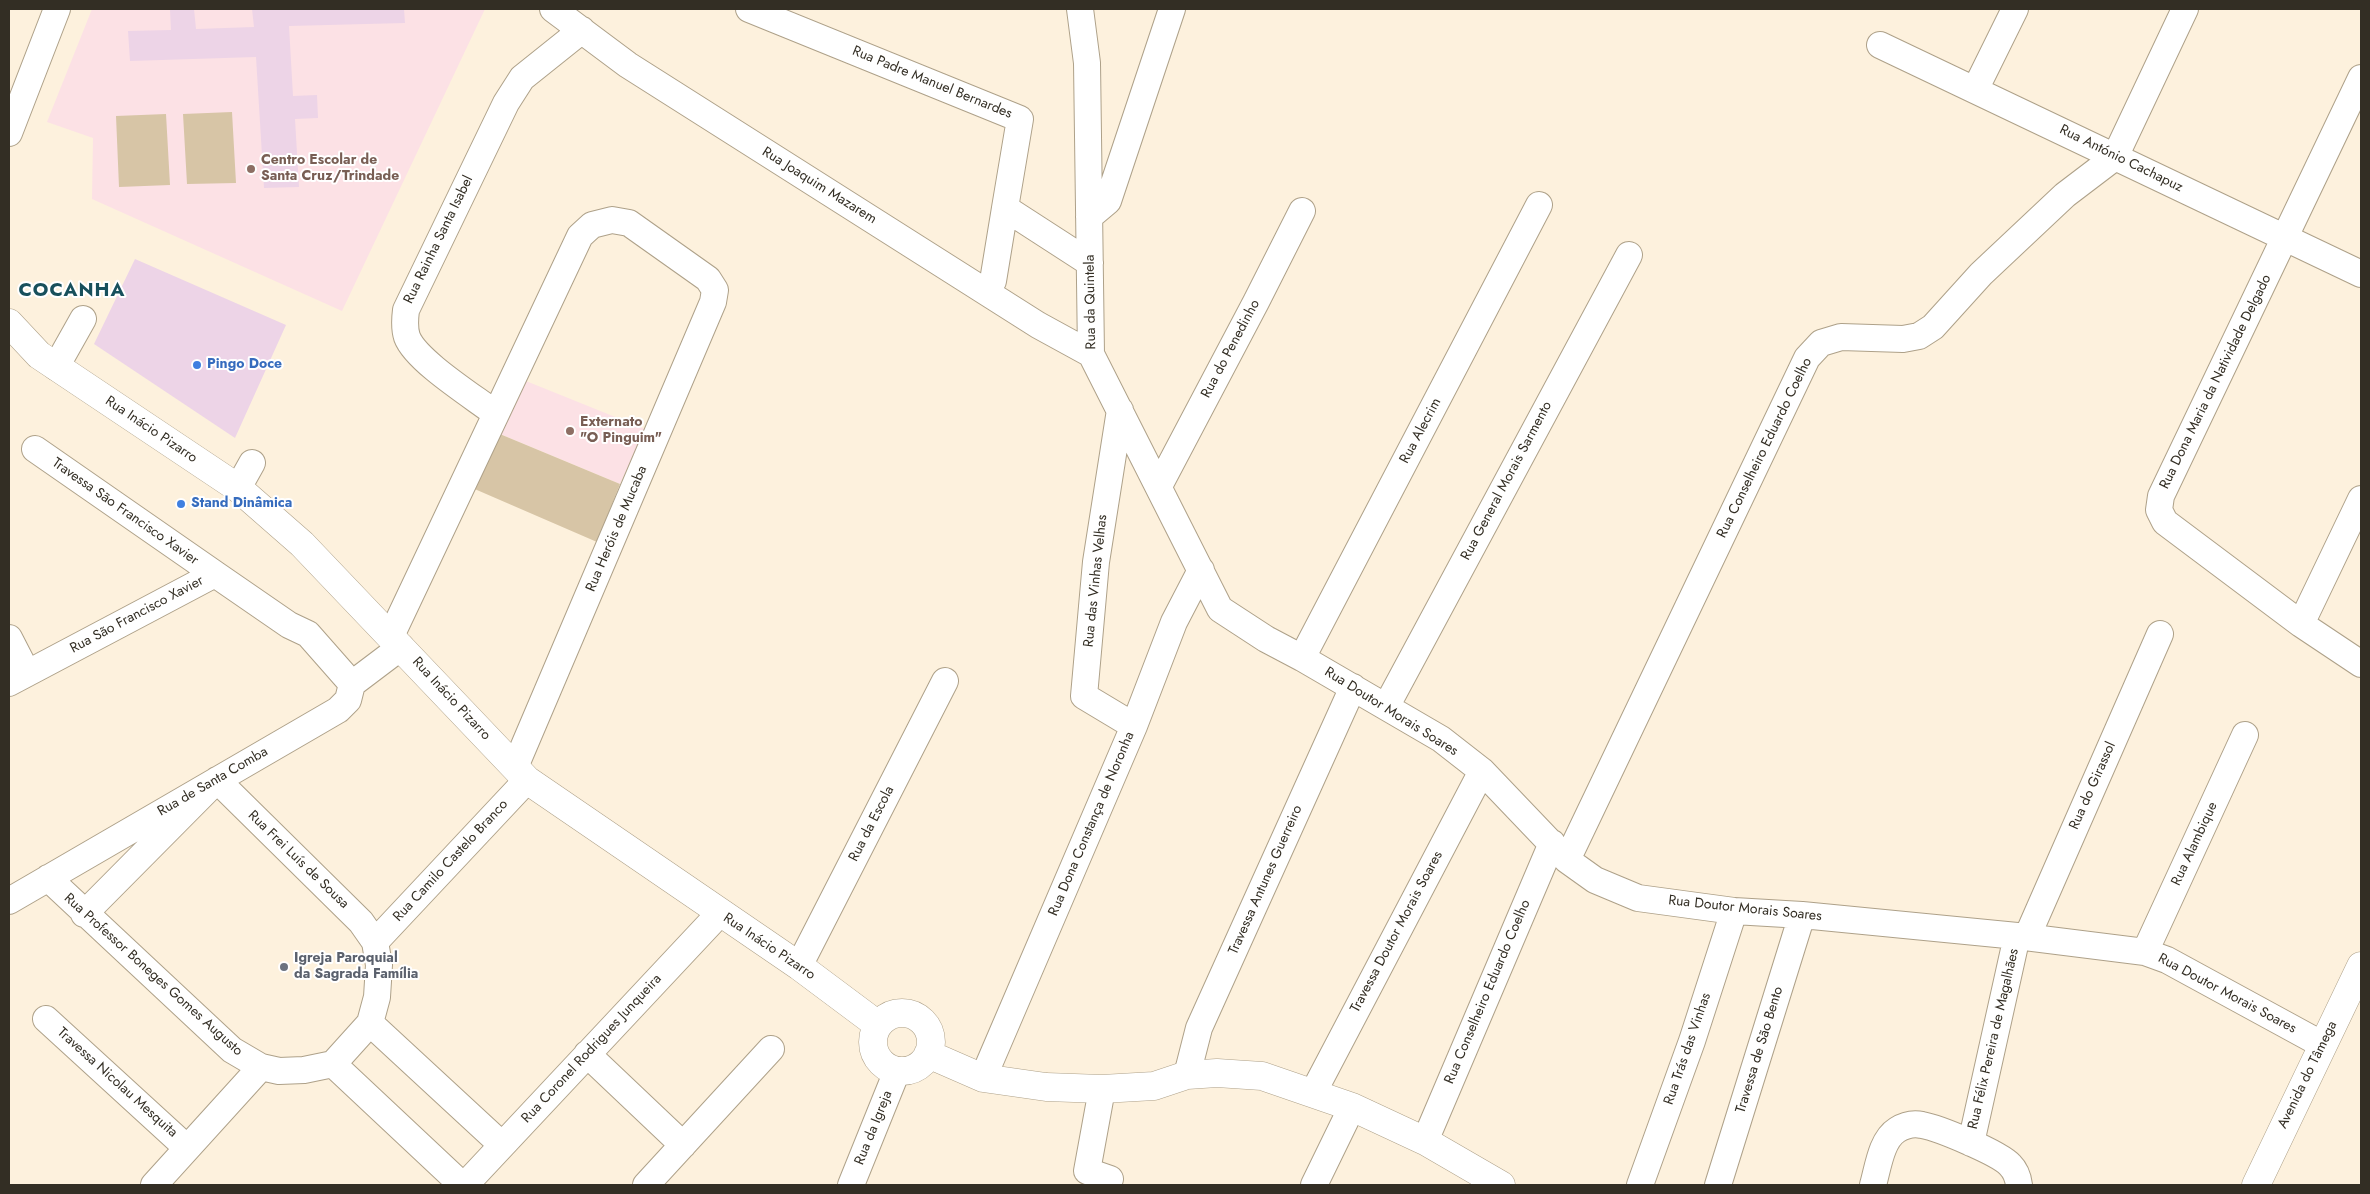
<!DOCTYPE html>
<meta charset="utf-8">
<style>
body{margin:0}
#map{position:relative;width:2370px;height:1194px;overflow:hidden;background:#fdf1dd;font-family:Jost,sans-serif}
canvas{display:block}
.frame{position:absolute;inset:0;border:10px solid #332e24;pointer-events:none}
</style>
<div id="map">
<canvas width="2370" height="1194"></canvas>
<div class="frame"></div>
</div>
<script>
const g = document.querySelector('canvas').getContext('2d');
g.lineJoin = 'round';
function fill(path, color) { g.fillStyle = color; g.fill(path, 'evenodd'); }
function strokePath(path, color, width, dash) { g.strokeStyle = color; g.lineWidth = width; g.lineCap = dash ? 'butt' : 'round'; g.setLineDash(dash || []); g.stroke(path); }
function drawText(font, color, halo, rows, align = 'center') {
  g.font = font + ' Jost,sans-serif'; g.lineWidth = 4; g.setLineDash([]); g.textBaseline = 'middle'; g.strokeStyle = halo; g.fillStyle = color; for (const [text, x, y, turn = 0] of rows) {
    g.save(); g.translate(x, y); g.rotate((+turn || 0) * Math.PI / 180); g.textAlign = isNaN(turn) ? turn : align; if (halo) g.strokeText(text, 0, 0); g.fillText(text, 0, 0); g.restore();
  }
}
fill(new Path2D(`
 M 92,9 L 485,9 L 342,311 L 92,199 L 93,138 L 47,122 Z
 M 521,379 L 645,429 L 620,484 L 495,432 Z`), '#fce1e5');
fill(new Path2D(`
 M 232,112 L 236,183 L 187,184 L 183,114 Z
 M 166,114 L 170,185 L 119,187 L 116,116 Z
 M 495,432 L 620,484 L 597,542 L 470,487 Z`), '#d7c5a6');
fill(new Path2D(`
 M 194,9 L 196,29 L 254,27 L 252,9 L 404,9 L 405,23 L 289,26 L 293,96 L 317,95 L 318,118 L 295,119 L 299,187 L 264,188 L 256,57 L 130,61 L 128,31 L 171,30 L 170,10 Z
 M 135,259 L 286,325 L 235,438 L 94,344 Z`), '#edd4e7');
const minor = new Path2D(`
 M 553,9 L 628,65 L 1038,325 L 1091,354
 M 749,9 L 1020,119 L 1005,208 L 1090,263
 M 1080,9 L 1087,63 L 1091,354 L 1220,609 L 1266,639 L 1302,658 L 1441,739 L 1482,771 L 1567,860 L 1595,880 L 1638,898 L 1734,911 L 1802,915 L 2017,936 L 2145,952 L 2167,960 L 2323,1045
 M 1880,45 L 2361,274
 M 2361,78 L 2161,496 L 2159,510 L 2165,522 L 2301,624 L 2361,664
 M 1975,90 L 2015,9
 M 9,133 L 57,9
 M 1089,217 L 1108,201 L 1172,9
 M 993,281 L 1005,208
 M 56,367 L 83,319
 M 1120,410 L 1096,562 L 1084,696 L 1134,726
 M 496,414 L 580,236 L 592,225 L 612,220 L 629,223 L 708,279 L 715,290 L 713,302 L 515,767
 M 35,449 L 215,574
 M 1159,486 L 1256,302 L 1302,211
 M 238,488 L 252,463
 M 2301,624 L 2361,499
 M 391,636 L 496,414 C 474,397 416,361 407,337 C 404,328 405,318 406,310 L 506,103 L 522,78 L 582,30
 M 9,638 L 27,673
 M 1302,658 L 1539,205
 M 9,683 L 215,574 L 289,625 L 308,634 L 352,684
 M 1386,707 L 1629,255
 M 1567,860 L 1807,358 L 1821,343 L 1841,337 L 1903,339 L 1919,336 L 1933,327 L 1981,274 L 2065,195 L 2115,157 L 2185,9
 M 48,878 L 232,1050 L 261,1067 L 279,1071 L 304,1070 L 333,1064 L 370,1023 L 377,997 L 379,965 L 375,942 L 361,922 L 217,780 L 84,914
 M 9,901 L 338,710 L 348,700 L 352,684 L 401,647
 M 2027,937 L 2160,634
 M 375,942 L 527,780
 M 2145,952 L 2245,735
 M 799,966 L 945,681
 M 46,1019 L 187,1148
 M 370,1023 L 502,1145
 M 587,1054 L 683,1145
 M 333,1064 L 462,1185
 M 1187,1075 L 1199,1028 L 1353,687
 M 983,1078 L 1134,726 L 1174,622 L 1201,570
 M 1102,1089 L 1087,1171 L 1110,1179
 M 1313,1093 L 1482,771
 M 1425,1141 L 1552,843
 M 1971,1143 L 2017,936
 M 154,1185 L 261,1067
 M 465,1185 L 719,914
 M 646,1185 L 771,1049
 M 851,1185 L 897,1071
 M 1314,1185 L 1352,1107
 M 1640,1185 L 1692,1041 L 1734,911
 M 1718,1185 L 1802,915
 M 1873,1185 C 1878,1168 1881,1140 1897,1130 C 1905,1125 1913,1123 1922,1125 C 1939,1128 1999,1153 2010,1165 C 2016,1171 2018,1177 2019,1185`);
const major = new Path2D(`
 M 9,323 L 39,355 L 238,488 L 302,544 L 527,780 L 799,966 L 878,1025
 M873 1042a29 29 0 1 1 58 0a29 29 0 1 1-58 0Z
 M 928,1054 L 983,1078 L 1046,1087 L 1102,1089 L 1154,1086 L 1187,1075 L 1217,1073 L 1262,1076 L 1352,1107 L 1425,1141 L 1501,1185
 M 2256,1185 L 2361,966`);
strokePath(minor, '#aea189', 28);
strokePath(major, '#aea189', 29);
strokePath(minor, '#fff', 26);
strokePath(major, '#fff', 28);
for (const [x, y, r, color] of [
 [251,169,5,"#8d6e63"],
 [197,365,5,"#3f7fe0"],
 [570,431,5,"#8d6e63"],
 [181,504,5,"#3f7fe0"],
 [284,967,5,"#6b7280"]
]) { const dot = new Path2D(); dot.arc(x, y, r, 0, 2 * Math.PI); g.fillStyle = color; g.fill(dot); strokePath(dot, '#fff', 2); }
drawText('14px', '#332e24', '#fff', [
 ["Rua Padre Manuel Bernardes",932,83,22],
 ["Rua António Cachapuz",2121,159,26],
 ["Rua Joaquim Mazarem",819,186,32],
 ["Rua Rainha Santa Isabel",439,240,-64],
 ["Rua da Quintela",1091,302,-91],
 ["Rua do Penedinho",1231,349,-62],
 ["Rua Dona Maria da Natividade Delgado",2216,382,-64],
 ["Rua Inácio Pizarro",151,430,34],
 ["Rua Alecrim",1421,431,-62],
 ["Rua Conselheiro Eduardo Coelho",1765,448,-64],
 ["Rua General Morais Sarmento",1507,481,-62],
 ["Travessa São Francisco Xavier",125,512,35],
 ["Rua Heróis de Mucaba",617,529,-67],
 ["Rua das Vinhas Velhas",1096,581,-84],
 ["Rua São Francisco Xavier",137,615,-28],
 ["Rua Inácio Pizarro",451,699,47],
 ["Rua Doutor Morais Soares",1391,712,32],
 ["Rua de Santa Comba",213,782,-30],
 ["Rua do Girassol",2093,786,-66],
 ["Rua da Escola",872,824,-63],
 ["Rua Dona Constança de Noronha",1092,824,-67],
 ["Rua Alambique",2195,844,-65],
 ["Rua Frei Luís de Sousa",298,860,44],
 ["Rua Camilo Castelo Branco",451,861,-47],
 ["Travessa Antunes Guerreiro",1266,880,-66],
 ["Rua Doutor Morais Soares",1745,909,6],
 ["Travessa Doutor Morais Soares",1397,932,-62],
 ["Rua Inácio Pizarro",769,947,34],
 ["Rua Professor Boneges Gomes Augusto",153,975,42],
 ["Rua Conselheiro Eduardo Coelho",1488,992,-67],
 ["Rua Doutor Morais Soares",2227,994,28],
 ["Rua Félix Pereira de Magalhães",1994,1039,-77],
 ["Rua Coronel Rodrigues Junqueira",592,1049,-47],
 ["Rua Trás das Vinhas",1688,1049,-71],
 ["Travessa de São Bento",1760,1050,-73],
 ["Avenida do Tâmega",2308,1075,-64],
 ["Travessa Nicolau Mesquita",117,1083,42],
 ["Rua da Igreja",874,1128,-68]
]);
drawText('bold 14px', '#785e54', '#fff', [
 ["Centro Escolar de",261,161],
 ["Santa Cruz/Trindade",261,177],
 ["Externato",580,423],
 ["\"O Pinguim\"",580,439]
], 'left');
drawText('bold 14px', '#366cbe', '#fff', [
 ["Pingo Doce",207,365],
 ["Stand Dinâmica",191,504]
], 'left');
drawText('bold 14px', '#5b616d', '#fff', [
 ["Igreja Paroquial",294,959],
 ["da Sagrada Família",294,975]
], 'left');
g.letterSpacing = '1px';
drawText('bold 19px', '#18505c', '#fff', [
 ["COCANHA",72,291]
]);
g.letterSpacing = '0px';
</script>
